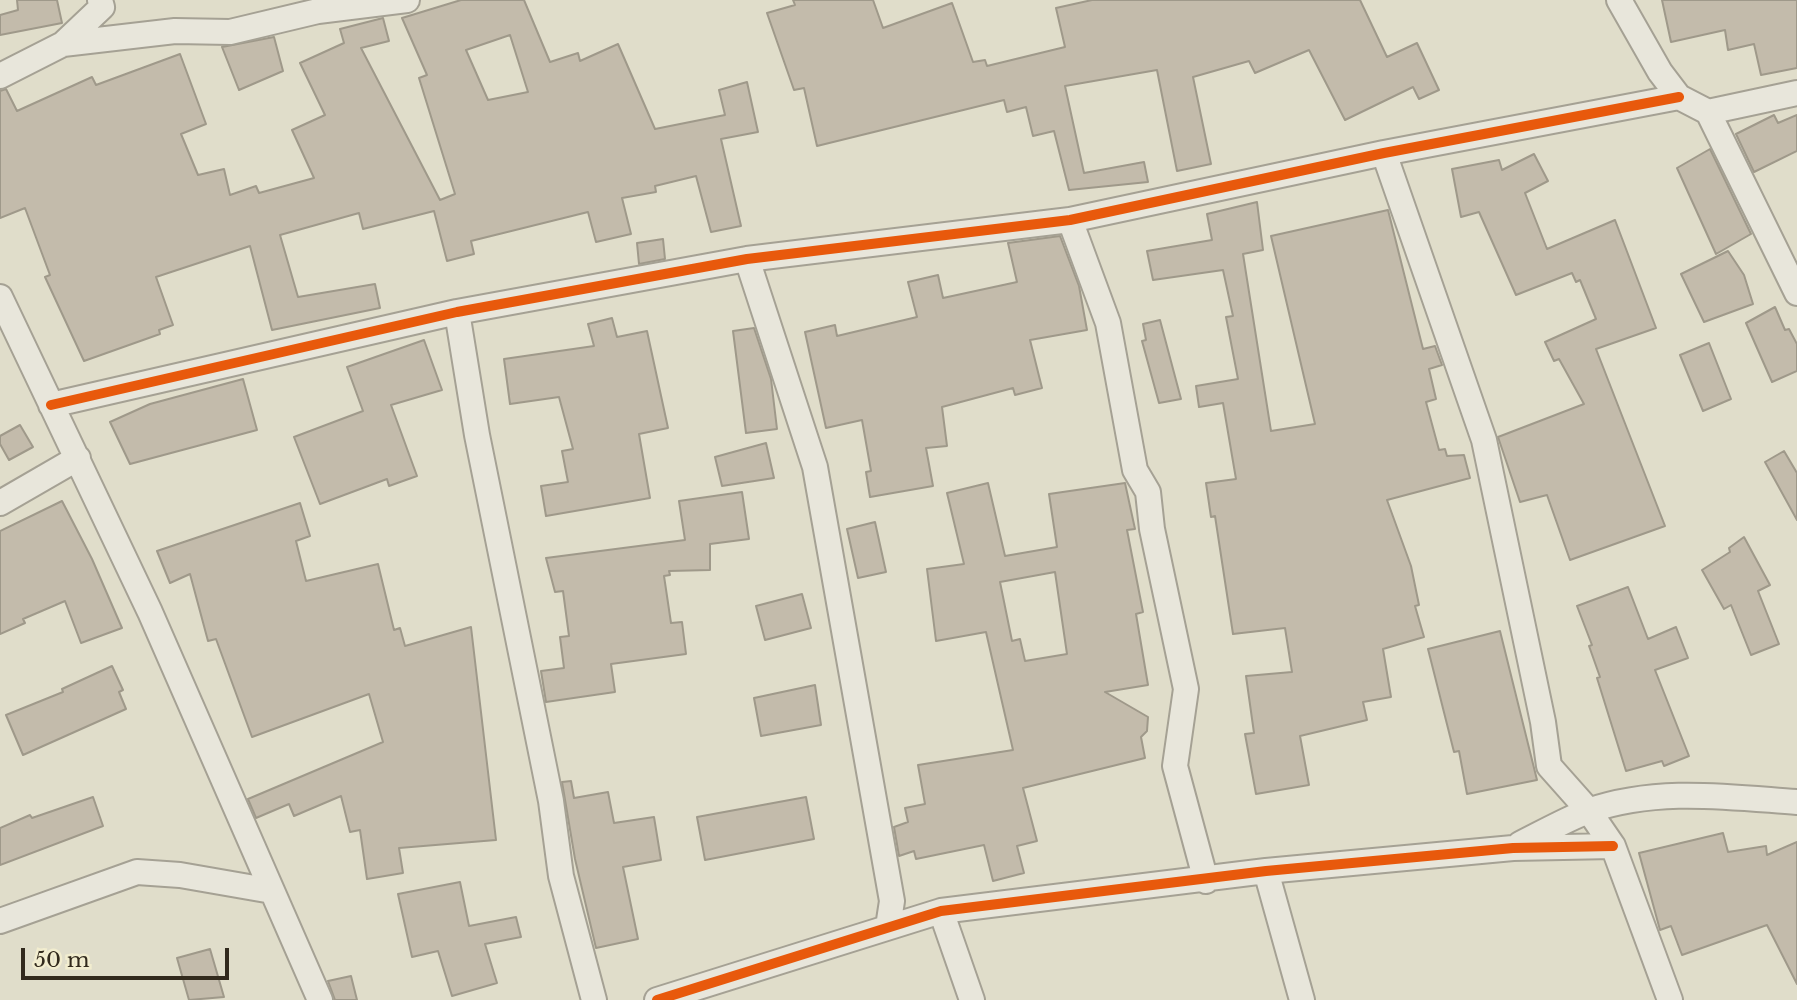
<!DOCTYPE html>
<style>
body{margin:0}
#map{position:relative;width:1797px;height:1000px;overflow:hidden;background:#e0ddca;font-family:"Libre Baskerville",serif}
canvas{display:block}
.scale{position:absolute;left:21px;top:948px;width:208px;height:32px;box-sizing:border-box;border:4px solid #322a1d;border-top:0;padding-left:9px;font-size:21px;line-height:24px;white-space:nowrap;color:#322a1d;-webkit-text-stroke:5px #f2edcf;paint-order:stroke}
</style>
<div id="map">
<canvas width="1797" height="1000"></canvas>
<div class="scale">50 m</div>
</div>
<script>
const g = document.querySelector('canvas').getContext('2d');
g.lineJoin = 'round';
function fill(path, color) { g.fillStyle = color; g.fill(path, 'evenodd'); }
function strokePath(path, color, width, dash) { g.strokeStyle = color; g.lineWidth = width; g.lineCap = dash ? 'butt' : 'round'; g.setLineDash(dash || []); g.stroke(path); }
const building = new Path2D(`
 M 17,0 L 57,0 L 62,23 L 0,35 L 0,15 L 18,10 Z
 M 461,0 L 524,0 L 550,62 L 578,53 L 580,61 L 618,44 L 655,129 L 725,115 L 719,90 L 747,82 L 758,132 L 721,139 L 741,226 L 711,232 L 696,176 L 655,186 L 656,192 L 622,198 L 631,234 L 596,242 L 588,212 L 471,241 L 474,254 L 447,261 L 434,211 L 363,229 L 359,213 L 280,235 L 298,297 L 375,284 L 380,308 L 272,330 L 250,246 L 156,277 L 173,325 L 159,330 L 160,334 L 84,361 L 45,277 L 50,275 L 25,208 L 0,218 L 0,91 L 6,89 L 17,111 L 92,77 L 96,85 L 180,54 L 206,124 L 181,134 L 198,175 L 224,169 L 230,195 L 256,186 L 259,193 L 314,178 L 292,130 L 325,115 L 300,63 L 344,43 L 340,29 L 383,18 L 389,41 L 361,48 L 440,200 L 455,194 L 419,78 L 427,75 L 402,18 ZM 510,35 L 528,92 L 488,100 L 466,50 Z
 M 793,0 L 873,0 L 883,28 L 952,3 L 973,62 L 985,60 L 987,66 L 1065,47 L 1056,8 L 1092,0 L 1360,0 L 1387,57 L 1417,43 L 1439,90 L 1419,99 L 1413,87 L 1345,120 L 1309,50 L 1255,73 L 1249,61 L 1193,77 L 1211,164 L 1177,171 L 1157,70 L 1065,86 L 1084,173 L 1144,162 L 1148,182 L 1069,190 L 1054,131 L 1033,136 L 1026,107 L 1007,112 L 1004,100 L 817,146 L 804,88 L 794,90 L 767,13 L 795,5 Z
 M 1662,0 L 1797,0 L 1797,68 L 1761,75 L 1754,44 L 1728,50 L 1725,30 L 1671,42 Z
 M 274,37 L 283,71 L 239,90 L 222,47 Z
 M 1774,115 L 1778,123 L 1797,115 L 1797,151 L 1754,172 L 1736,134 Z
 M 1710,149 L 1751,234 L 1716,254 L 1677,168 Z
 M 1534,154 L 1548,181 L 1525,193 L 1547,249 L 1615,220 L 1656,328 L 1596,349 L 1665,526 L 1570,560 L 1547,495 L 1520,502 L 1498,437 L 1584,404 L 1559,359 L 1554,361 L 1545,342 L 1596,319 L 1580,280 L 1576,282 L 1572,273 L 1516,295 L 1479,212 L 1461,217 L 1452,169 L 1499,160 L 1502,170 Z
 M 1257,202 L 1263,250 L 1243,254 L 1271,431 L 1315,424 L 1271,236 L 1388,210 L 1423,349 L 1435,346 L 1442,365 L 1429,369 L 1436,399 L 1426,402 L 1439,450 L 1445,449 L 1447,456 L 1464,455 L 1470,478 L 1387,500 L 1411,566 L 1419,605 L 1415,606 L 1424,637 L 1383,649 L 1391,697 L 1363,702 L 1367,720 L 1300,736 L 1309,785 L 1256,794 L 1245,734 L 1254,733 L 1246,676 L 1292,672 L 1285,628 L 1233,634 L 1215,516 L 1211,517 L 1206,483 L 1236,479 L 1223,403 L 1199,407 L 1196,386 L 1238,379 L 1226,317 L 1233,316 L 1223,270 L 1153,280 L 1147,251 L 1212,240 L 1207,214 Z
 M 1060,236 L 1079,286 L 1087,330 L 1030,340 L 1042,388 L 1015,395 L 1013,388 L 942,407 L 947,446 L 926,448 L 933,486 L 870,497 L 866,472 L 871,471 L 862,420 L 826,428 L 805,332 L 835,325 L 837,336 L 917,317 L 908,282 L 938,275 L 943,298 L 1017,282 L 1008,243 Z
 M 663,239 L 665,259 L 639,264 L 637,243 Z
 M 1728,251 L 1744,275 L 1753,304 L 1704,322 L 1681,274 Z
 M 1775,307 L 1785,330 L 1789,329 L 1797,344 L 1797,371 L 1772,382 L 1746,323 Z
 M 612,318 L 617,337 L 647,331 L 668,428 L 639,434 L 650,498 L 546,516 L 541,486 L 568,482 L 562,451 L 573,449 L 559,397 L 510,404 L 504,359 L 594,346 L 588,324 Z
 M 1160,320 L 1181,399 L 1159,403 L 1142,341 L 1146,340 L 1143,324 Z
 M 754,328 L 771,379 L 777,429 L 746,433 L 733,331 Z
 M 424,340 L 442,390 L 391,405 L 417,476 L 389,486 L 387,479 L 320,504 L 294,437 L 363,411 L 347,367 Z
 M 1709,343 L 1731,399 L 1703,411 L 1680,355 Z
 M 243,379 L 257,430 L 130,464 L 110,422 L 150,404 Z
 M 20,425 L 33,447 L 9,460 L 0,444 L 0,436 Z
 M 766,443 L 774,478 L 722,486 L 715,457 Z
 M 1784,451 L 1797,473 L 1797,520 L 1765,462 Z
 M 988,483 L 1005,556 L 1057,547 L 1049,494 L 1125,483 L 1135,529 L 1127,530 L 1143,612 L 1136,614 L 1148,685 L 1105,692 L 1148,717 L 1147,731 L 1141,737 L 1145,758 L 1023,788 L 1037,841 L 1017,846 L 1024,873 L 993,881 L 984,845 L 916,859 L 914,851 L 899,856 L 894,827 L 908,822 L 905,808 L 925,804 L 918,765 L 1013,750 L 986,632 L 936,641 L 927,569 L 964,564 L 947,493 ZM 1055,572 L 1067,654 L 1025,661 L 1020,639 L 1012,641 L 1000,582 Z
 M 742,492 L 749,539 L 710,544 L 710,570 L 669,571 L 670,575 L 664,576 L 671,623 L 682,622 L 686,654 L 611,664 L 615,692 L 546,702 L 541,671 L 564,668 L 560,637 L 569,636 L 563,591 L 555,592 L 546,558 L 685,540 L 679,501 Z
 M 62,501 L 92,559 L 122,628 L 81,643 L 65,601 L 23,619 L 25,623 L 0,634 L 0,531 Z
 M 300,503 L 310,536 L 296,541 L 306,581 L 378,564 L 394,630 L 400,628 L 405,646 L 471,627 L 496,840 L 399,848 L 403,873 L 367,879 L 360,830 L 350,832 L 341,796 L 294,816 L 289,804 L 256,818 L 248,799 L 383,742 L 369,694 L 252,737 L 216,639 L 208,641 L 190,574 L 170,583 L 157,551 Z
 M 875,522 L 886,572 L 858,578 L 847,529 Z
 M 1744,537 L 1770,585 L 1758,591 L 1779,644 L 1751,655 L 1731,605 L 1724,609 L 1702,570 L 1730,552 L 1729,548 Z
 M 1628,587 L 1648,639 L 1676,627 L 1688,658 L 1655,670 L 1689,756 L 1664,766 L 1662,761 L 1626,771 L 1597,678 L 1600,677 L 1589,646 L 1592,645 L 1577,606 Z
 M 802,594 L 811,628 L 765,640 L 756,606 Z
 M 1500,631 L 1537,780 L 1467,794 L 1459,751 L 1454,752 L 1428,649 Z
 M 112,666 L 123,690 L 119,692 L 126,709 L 23,755 L 6,715 L 63,692 L 62,689 Z
 M 815,685 L 821,725 L 761,736 L 754,698 Z
 M 571,781 L 574,798 L 608,792 L 614,823 L 654,817 L 661,860 L 623,867 L 638,939 L 596,948 L 575,859 L 562,782 Z
 M 93,797 L 103,826 L 0,865 L 0,828 L 30,815 L 32,818 Z
 M 806,797 L 814,839 L 705,860 L 697,817 Z
 M 1723,833 L 1728,852 L 1766,846 L 1767,855 L 1797,842 L 1797,984 L 1767,925 L 1682,955 L 1671,926 L 1660,930 L 1639,853 Z
 M 460,882 L 469,926 L 516,917 L 521,937 L 485,944 L 497,983 L 452,996 L 438,951 L 412,957 L 398,894 Z
 M 210,949 L 224,997 L 189,1000 L 177,958 Z
 M 351,976 L 357,1000 L 335,1000 L 328,981 Z`);
fill(building, '#c3bbab');
strokePath(building, '#9f998a', 2);
const street = new Path2D(`
 M 1619,0 L 1660,72 L 1679,97 L 1708,112 L 1797,293
 M 63,44 L 102,7 L 100,0
 M 0,76 L 63,44 L 175,31 L 230,32 L 318,11 L 407,0
 M 1708,112 L 1797,93
 M 1384,153 L 1484,440 L 1543,722 L 1549,766 L 1589,811 L 1613,846 L 1670,1000
 M 1070,220 L 1108,323 L 1135,470 L 1148,492 L 1152,529 L 1186,689 L 1175,766 L 1206,881
 M 747,259 L 815,467 L 892,901 L 888,927
 M 0,297 L 150,612 L 320,1000
 M 457,312 L 477,435 L 551,801 L 561,876 L 594,1000
 M 51,405 L 457,312 L 747,259 L 1070,220 L 1384,153 L 1679,97
 M 0,503 L 78,458
 M 1520,844 C 1542,833 1565,820 1588,811 C 1657,787 1727,797 1797,802
 M 1266,871 L 1302,1000
 M 941,911 L 972,1000
 M 0,921 L 137,872 L 180,875 L 272,891
 M 657,1000 L 941,911 L 1266,871 L 1513,848 L 1613,846`);
strokePath(street, '#a5a194', 28);
strokePath(street, '#e8e6db', 24);
strokePath(new Path2D(`
 M 51,405 L 457,312 L 747,259 L 1070,220 L 1384,153 L 1679,97
 M 657,1000 L 941,911 L 1266,871 L 1513,848 L 1613,846`), '#e8590c', 10);
</script>
